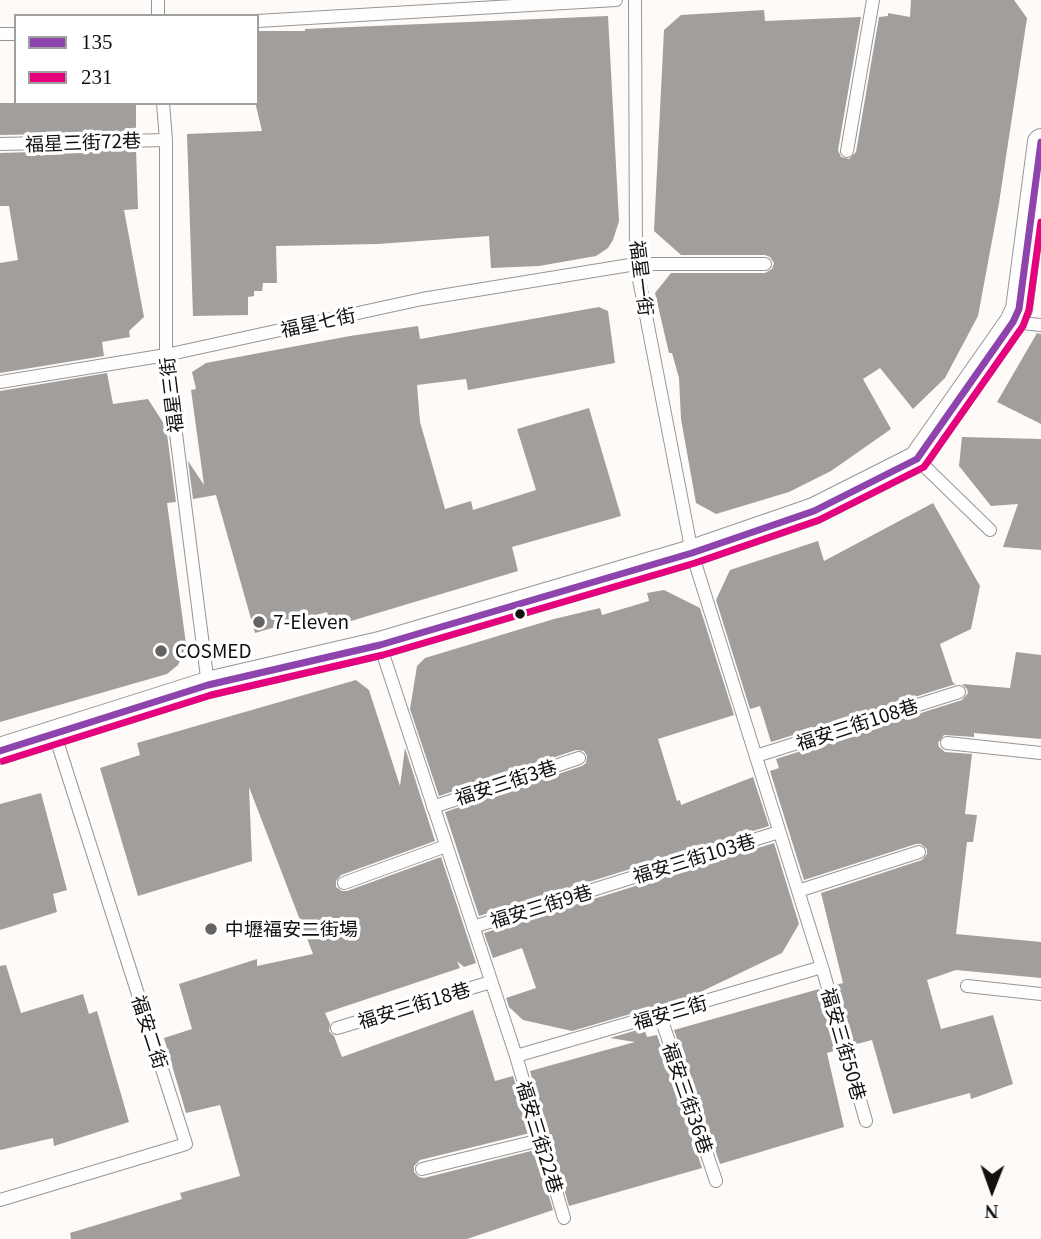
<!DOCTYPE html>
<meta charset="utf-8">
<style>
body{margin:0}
#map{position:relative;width:1041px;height:1239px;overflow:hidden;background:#fdfaf7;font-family:Georgia,serif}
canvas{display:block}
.legend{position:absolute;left:14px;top:14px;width:245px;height:91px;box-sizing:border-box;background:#fff;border:2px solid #a0a0a0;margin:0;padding:9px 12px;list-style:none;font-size:21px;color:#111}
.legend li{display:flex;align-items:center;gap:14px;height:35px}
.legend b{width:35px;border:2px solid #a0a0a0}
.north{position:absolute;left:957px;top:1155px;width:70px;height:70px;-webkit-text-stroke:5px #fff;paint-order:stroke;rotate:181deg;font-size:19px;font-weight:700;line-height:28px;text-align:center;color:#111}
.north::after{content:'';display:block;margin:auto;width:24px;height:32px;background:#111;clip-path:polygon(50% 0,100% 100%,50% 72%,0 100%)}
</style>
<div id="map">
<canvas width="1041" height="1239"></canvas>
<ul class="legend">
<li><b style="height:9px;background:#8e44ad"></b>135</li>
<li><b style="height:9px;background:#e5007d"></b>231</li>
</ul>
<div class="north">N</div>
</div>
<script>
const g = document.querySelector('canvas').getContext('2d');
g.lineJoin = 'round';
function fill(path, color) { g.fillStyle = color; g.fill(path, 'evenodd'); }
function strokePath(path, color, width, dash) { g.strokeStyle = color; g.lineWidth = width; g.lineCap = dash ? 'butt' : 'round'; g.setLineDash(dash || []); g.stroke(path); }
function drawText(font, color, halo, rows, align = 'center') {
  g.font = font + ' Georgia,"Noto Sans TC",serif'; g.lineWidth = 7; g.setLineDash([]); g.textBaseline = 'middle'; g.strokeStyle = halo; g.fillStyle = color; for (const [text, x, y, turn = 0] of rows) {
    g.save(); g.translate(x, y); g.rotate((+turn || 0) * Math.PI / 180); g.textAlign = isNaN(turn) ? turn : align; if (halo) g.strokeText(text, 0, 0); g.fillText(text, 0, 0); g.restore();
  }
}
fill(new Path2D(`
 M 911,0 L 1014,0 L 1027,18 L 999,203 L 978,316 L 945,378 L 913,409 L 880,368 L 863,379 L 891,429 L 831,471 L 789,492 L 716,514 L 696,503 L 681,419 L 679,378 L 672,353 L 669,353 L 655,293 L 671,273 L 765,273 L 772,269 L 774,263 L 770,257 L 765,255 L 681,255 L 654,231 L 664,30 L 681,15 L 764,10 L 765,21 L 861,17 L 838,150 L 841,157 L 849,159 L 856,152 L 879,17 L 888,16 L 888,13 L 910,17 Z
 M 608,16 L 619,221 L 613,240 L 608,248 L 596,256 L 539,266 L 491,268 L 489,236 L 378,244 L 276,246 L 277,283 L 263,283 L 262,291 L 254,291 L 254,296 L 248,297 L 248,315 L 193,316 L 187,134 L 262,131 L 256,106 L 257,31 L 305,31 L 305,29 Z
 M 0,103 L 136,103 L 136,132 L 0,135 Z
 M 136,149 L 138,209 L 124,210 L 144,317 L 129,331 L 130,337 L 102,342 L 104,356 L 0,373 L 0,263 L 18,260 L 9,206 L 0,206 L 0,153 Z
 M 599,307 L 608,311 L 615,363 L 468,390 L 466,379 L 417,385 L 420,422 L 445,509 L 471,501 L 473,510 L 536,490 L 517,429 L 589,408 L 621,516 L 512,547 L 518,571 L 331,627 L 327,612 L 255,633 L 216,495 L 193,499 L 188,461 L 204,485 L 191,390 L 196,389 L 192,372 L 206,363 L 350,336 L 418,326 L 420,339 Z
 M 1037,333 L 1041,334 L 1041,424 L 997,402 Z
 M 107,373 L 113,404 L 148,399 L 166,427 L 176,502 L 167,503 L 186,644 L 183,654 L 178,665 L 167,674 L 0,722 L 0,391 Z
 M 962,437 L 1041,439 L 1041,550 L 1003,547 L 1018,504 L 991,506 L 959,466 Z
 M 933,503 L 980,586 L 971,629 L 940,644 L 953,683 L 956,684 L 771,742 L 760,706 L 750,709 L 716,600 L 730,570 L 818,541 L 824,561 Z
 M 664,590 L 700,608 L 734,715 L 658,739 L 677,801 L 680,800 L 681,805 L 753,777 L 769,826 L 479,916 L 445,812 L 582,766 L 586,763 L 587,756 L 584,751 L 576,750 L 439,796 L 410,709 L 417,666 L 425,658 L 554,619 L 600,608 L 602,615 L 649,601 L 647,593 Z
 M 1016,652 L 1041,655 L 1041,739 L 974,733 L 974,737 L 944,735 L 938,743 L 939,747 L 945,752 L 972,754 L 965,814 L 977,815 L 973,842 L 967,842 L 956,934 L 1041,942 L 1041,978 L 956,970 L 927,980 L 941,1029 L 993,1015 L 1013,1084 L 971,1099 L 970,1093 L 893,1114 L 872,1040 L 853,1045 L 836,985 L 843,983 L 821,893 L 922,860 L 927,854 L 927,849 L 921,844 L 916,844 L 804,880 L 770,771 L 779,768 L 776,759 L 962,700 L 968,693 L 967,689 L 962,684 L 1010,688 Z
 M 356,680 L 369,690 L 400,786 L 405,748 L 435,841 L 341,875 L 336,881 L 336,887 L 342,891 L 347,891 L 441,857 L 476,963 L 464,967 L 457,961 L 460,968 L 325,1013 L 330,1024 L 329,1031 L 334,1036 L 342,1057 L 473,1010 L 495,1081 L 513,1076 L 530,1133 L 420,1160 L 414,1166 L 414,1172 L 419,1177 L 424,1178 L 535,1150 L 553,1210 L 467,1239 L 71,1239 L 70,1233 L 182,1199 L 180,1193 L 240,1176 L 220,1105 L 186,1113 L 164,1038 L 192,1029 L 179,984 L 257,959 L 257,966 L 313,954 L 249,787 L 252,861 L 138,896 L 100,768 L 140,755 L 137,743 Z
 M 41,793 L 67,890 L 53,894 L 57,912 L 0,930 L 0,804 Z
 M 774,843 L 799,924 L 782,953 L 692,996 L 572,1031 L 523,1020 L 509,1007 L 506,998 L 536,988 L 522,948 L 493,958 L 484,933 Z
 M 6,965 L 21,1013 L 83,994 L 89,1014 L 97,1011 L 129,1122 L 54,1146 L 53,1138 L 0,1150 L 0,966 Z
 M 819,989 L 837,1050 L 827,1053 L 844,1127 L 720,1164 L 674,1030 Z
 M 644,1028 L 647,1037 L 657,1035 L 702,1168 L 569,1206 L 530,1071 L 635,1042 L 610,1038 Z`), '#a19e9c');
const lane = new Path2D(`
 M 635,0 L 636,264 L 692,553 L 822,967 L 866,1121
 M 158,16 L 158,0
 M 257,21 L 616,0
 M 0,34 L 16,34
 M 163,103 L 166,140 L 166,355 L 208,685
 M 0,144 L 166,140
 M 847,151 L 873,0
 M 1013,322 L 1041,325
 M 0,382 L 166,355 L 422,299 L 636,264 L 765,264
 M 917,459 L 990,530
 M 380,645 L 516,1056 L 564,1218
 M 947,743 L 1041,753
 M 756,756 L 959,692
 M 433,807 L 579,758
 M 344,883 L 446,846
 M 798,891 L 919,852
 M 473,927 L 779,832
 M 967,986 L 1041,994
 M 660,1015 L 716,1181
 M 337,1028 L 491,982
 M 516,1056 L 822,967
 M 422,1169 L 540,1140
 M 0,1200 L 186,1144 L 55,735`);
const street = new Path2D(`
 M 0,751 L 208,685 L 380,645 L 692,553 L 814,511 L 917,459 L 1013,322 L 1019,309 L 1041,142`);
strokePath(lane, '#979695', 14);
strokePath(street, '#979695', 28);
strokePath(lane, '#fffefe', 12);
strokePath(street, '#fffefe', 26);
strokePath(new Path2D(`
 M 0,751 L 208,685 L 380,645 L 692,553 L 814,511 L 917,459 L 1013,322 L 1019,309 L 1041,142`), '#8e44ad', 7);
strokePath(new Path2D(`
 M 3,761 L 211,695 L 383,655 L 695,563 L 819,520 L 924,467 L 1023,326 L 1029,310 L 1041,222`), '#e5007d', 7);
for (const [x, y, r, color] of [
 [520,614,6,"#111"],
 [259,622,7,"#646362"],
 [161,651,7,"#646362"],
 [211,929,7,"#646362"]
]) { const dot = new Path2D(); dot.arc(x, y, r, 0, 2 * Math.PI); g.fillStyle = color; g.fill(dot); strokePath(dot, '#fff', 2.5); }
drawText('19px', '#111', '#fff', [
 ["福星三街72巷",83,142,-2],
 ["福星一街",642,278,83],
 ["福星七街",318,322,-12],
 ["福星三街",171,395,-97],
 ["福安三街108巷",857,724,-18],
 ["福安三街3巷",506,782,-18],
 ["福安三街103巷",694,858,-17],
 ["福安三街9巷",541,906,-17],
 ["福安三街18巷",414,1005,-17],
 ["福安三街",670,1012,-16],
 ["福安二街",150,1032,72],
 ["福安三街50巷",844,1044,74],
 ["福安三街36巷",688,1098,71],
 ["福安三街22巷",540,1137,73]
]);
drawText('19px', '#111', '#fff', [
 ["7-Eleven",273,622],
 ["COSMED",175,651],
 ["中壢福安二街場",225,929]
], 'left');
</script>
